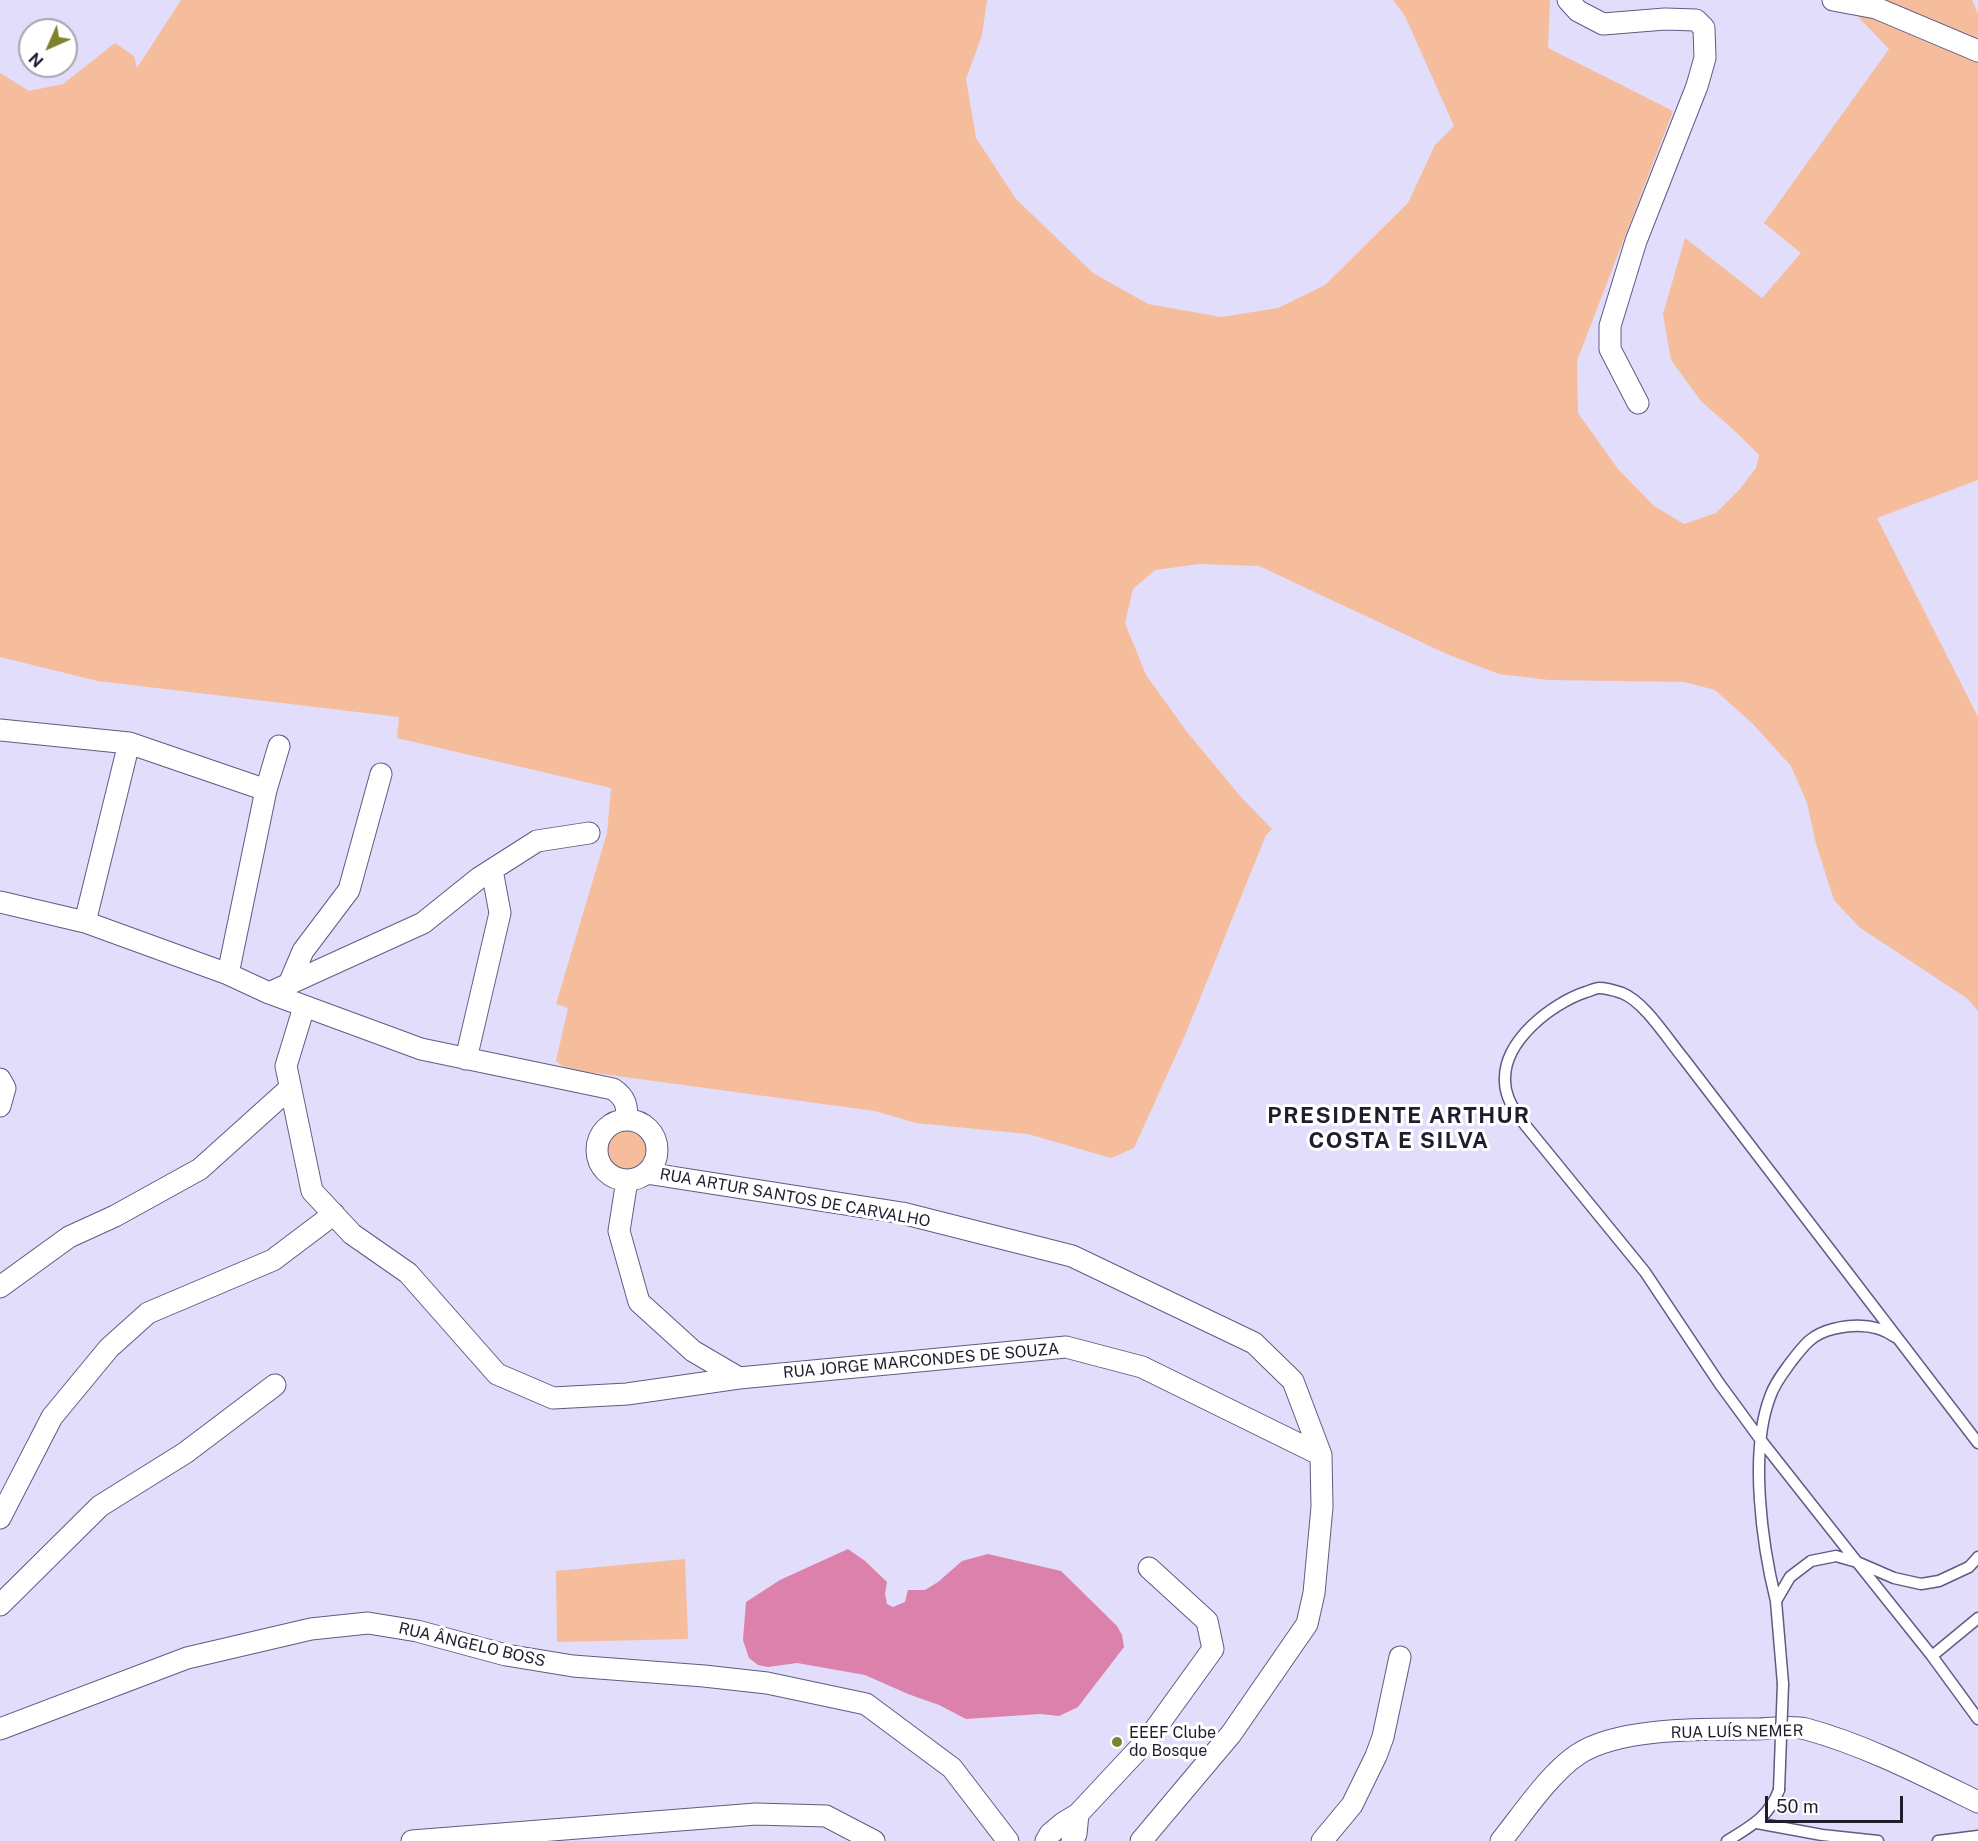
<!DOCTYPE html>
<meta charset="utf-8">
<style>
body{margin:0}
#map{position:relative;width:1978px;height:1841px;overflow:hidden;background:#e1ddfb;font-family:"Public Sans",sans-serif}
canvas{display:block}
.north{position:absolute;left:18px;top:18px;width:60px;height:60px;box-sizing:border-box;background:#fff;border:2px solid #a6a5ac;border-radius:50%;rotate:225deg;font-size:16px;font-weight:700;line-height:24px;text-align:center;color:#201d2f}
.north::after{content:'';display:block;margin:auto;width:21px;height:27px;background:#7f822c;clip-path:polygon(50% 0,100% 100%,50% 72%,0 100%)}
.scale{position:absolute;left:1765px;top:1796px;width:138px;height:27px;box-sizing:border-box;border:3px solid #201d2f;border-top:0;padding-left:8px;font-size:18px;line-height:21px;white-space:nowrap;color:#201d2f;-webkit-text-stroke:4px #fff;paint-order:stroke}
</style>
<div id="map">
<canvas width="1978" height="1841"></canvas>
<div class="north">N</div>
<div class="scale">50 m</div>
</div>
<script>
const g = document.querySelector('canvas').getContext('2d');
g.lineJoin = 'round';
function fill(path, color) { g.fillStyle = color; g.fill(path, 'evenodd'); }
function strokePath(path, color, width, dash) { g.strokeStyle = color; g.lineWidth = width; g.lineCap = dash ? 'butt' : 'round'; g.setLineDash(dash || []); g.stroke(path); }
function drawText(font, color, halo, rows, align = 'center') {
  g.font = font + ' "Public Sans",sans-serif'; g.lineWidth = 6; g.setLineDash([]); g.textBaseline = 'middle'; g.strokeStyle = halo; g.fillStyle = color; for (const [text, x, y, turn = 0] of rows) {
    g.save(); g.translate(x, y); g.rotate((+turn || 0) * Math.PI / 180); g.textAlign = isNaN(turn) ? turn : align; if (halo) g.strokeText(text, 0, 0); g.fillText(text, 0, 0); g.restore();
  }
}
fill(new Path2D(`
 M 181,0 L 987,0 L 982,35 L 966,79 L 976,138 L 1016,199 L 1093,273 L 1148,304 L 1221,317 L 1278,308 L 1325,285 L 1408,203 L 1435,145 L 1454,126 L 1405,16 L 1393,0 L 1550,0 L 1548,48 L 1673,111 L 1577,361 L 1578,413 L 1618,469 L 1654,506 L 1684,524 L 1716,513 L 1739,490 L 1756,468 L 1759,455 L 1737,433 L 1701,401 L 1671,360 L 1663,314 L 1685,238 L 1762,298 L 1801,253 L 1764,223 L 1889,49 L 1842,0 L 1972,0 L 1978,14 L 1978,480 L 1877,518 L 1978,717 L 1978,1011 L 1968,999 L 1859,927 L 1834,900 L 1816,844 L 1807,803 L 1791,766 L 1751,722 L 1715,690 L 1684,682 L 1549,680 L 1499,674 L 1449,655 L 1259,566 L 1199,564 L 1155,570 L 1133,589 L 1125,623 L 1146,675 L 1187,732 L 1241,797 L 1272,829 L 1266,835 L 1186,1033 L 1134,1148 L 1111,1158 L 1028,1134 L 916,1123 L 875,1111 L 573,1070 L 561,1065 L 556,1061 L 568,1008 L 556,1004 L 607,833 L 611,788 L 397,738 L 399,717 L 98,681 L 0,657 L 0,73 L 29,91 L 63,84 L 115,43 L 134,56 L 137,68 Z
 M606 1150a21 21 0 1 1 42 0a21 21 0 1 1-42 0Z
 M 685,1559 L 688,1639 L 557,1642 L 556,1571 Z`), '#f6bd9c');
fill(new Path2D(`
 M 848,1549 L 865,1561 L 887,1582 L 885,1594 L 887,1604 L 893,1607 L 905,1602 L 908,1590 L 925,1590 L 938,1582 L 962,1561 L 988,1554 L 1061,1571 L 1117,1626 L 1122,1635 L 1124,1647 L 1078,1707 L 1059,1716 L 1040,1714 L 966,1719 L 939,1705 L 908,1694 L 865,1675 L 797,1663 L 768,1667 L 758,1665 L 749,1658 L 743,1640 L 746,1602 L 780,1580 Z`), '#dc81ac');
const lane = new Path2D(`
 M 1978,1443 L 1684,1059 C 1668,1040 1645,1002 1622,993 C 1616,991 1606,988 1599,988 C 1595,988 1590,991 1586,992 C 1552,1003 1503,1041 1505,1081 C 1505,1094 1511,1104 1517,1115 L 1645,1272 L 1719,1383 L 1760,1439 L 1857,1562 L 1894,1578 L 1921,1584 L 1939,1581 L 1969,1567 L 1978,1557
 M 1776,1601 C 1762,1545 1749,1452 1770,1397 C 1774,1384 1783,1373 1791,1362 C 1804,1345 1812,1334 1833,1329 C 1854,1324 1877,1324 1895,1337
 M 1932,1656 L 1978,1618
 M 1783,1684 L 1776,1601 L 1790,1577 L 1811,1561 L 1836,1556 L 1857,1562 L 1932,1656 L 1978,1719
 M 1757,1823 L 1822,1835 L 1878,1841
 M 1727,1841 C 1751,1826 1769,1817 1779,1790
 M 1938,1841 L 1978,1836`);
const street = new Path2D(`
 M 1568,0 L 1578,11 L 1603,24 L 1665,19 L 1696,20 L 1704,28 L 1705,58 L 1697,86 L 1636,241 L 1610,326 L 1610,349 L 1638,403
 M 1833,0 L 1876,8 L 1978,51
 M 0,730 L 129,743 L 266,790
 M 0,902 L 85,922 L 228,974 L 269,993 L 421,1049 L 613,1089 C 626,1098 627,1105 627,1120
 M 85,922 L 129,743
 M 228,974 L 266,790 L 279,746
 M 289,984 L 303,951 L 349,890 L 381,774
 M 269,993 L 423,923 L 479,878 L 537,841 L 589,833
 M 304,1007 L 286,1066 L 312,1191 L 352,1234 L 408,1273 L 497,1374 L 553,1398 L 627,1394 L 739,1378 L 1066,1347 L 1142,1367 L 1321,1455
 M 466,1059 L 500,913 L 492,870
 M 0,1079 L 5,1088 L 0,1106
 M597 1150a30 30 0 1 1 60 0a30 30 0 1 1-60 0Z
 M 646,1173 L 902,1213 L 1072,1256 L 1254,1343 L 1293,1381 L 1321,1455 L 1322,1507 L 1314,1593 L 1307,1624 L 1231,1734 L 1141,1841
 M 627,1180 L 619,1231 L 639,1302 L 693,1351 L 739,1378
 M 0,1287 L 69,1237 L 115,1216 L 200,1169 L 290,1088
 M 0,1518 L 52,1417 L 109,1348 L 148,1313 L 273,1260 L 334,1214
 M 0,1605 L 100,1506 L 185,1453 L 275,1385
 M 0,1729 L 187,1658 L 311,1629 L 368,1623 L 417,1631 L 506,1655 L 573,1666 L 704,1676 L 767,1683 L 866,1704 L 952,1768 L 1008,1841
 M 412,1841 L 756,1814 L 826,1816 L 874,1841
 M 1046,1841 L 1050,1834 L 1063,1823 L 1078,1814 L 1148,1739 L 1213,1649 L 1207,1621 L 1149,1568
 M 1072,1841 L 1076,1834 L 1078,1814
 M 1322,1841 L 1352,1805 L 1376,1756 L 1383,1737 L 1400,1657
 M 1501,1841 C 1522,1815 1549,1774 1577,1755 C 1617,1727 1706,1729 1755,1729 C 1771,1729 1791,1725 1806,1729 C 1865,1745 1923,1775 1978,1802`);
strokePath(lane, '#615a85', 13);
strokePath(street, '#615a85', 23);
strokePath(lane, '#fff', 10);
strokePath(street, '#fff', 21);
const laneBridge = new Path2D(`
 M 1779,1790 L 1783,1684`);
strokePath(laneBridge, '#615a85', 13, []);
strokePath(laneBridge, '#fff', 10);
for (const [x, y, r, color] of [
 [1117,1742,6,"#7f822c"]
]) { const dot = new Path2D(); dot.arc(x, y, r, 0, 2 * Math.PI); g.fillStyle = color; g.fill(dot); strokePath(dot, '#fff', 2); }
drawText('16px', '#201d2f', '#fff', [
 ["RUA ARTUR SANTOS DE CARVALHO",795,1198,10],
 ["RUA JORGE MARCONDES DE SOUZA",921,1361,-5],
 ["RUA ÂNGELO BOSS",472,1645,13],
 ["RUA LUÍS NEMER",1737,1732,-1]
]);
drawText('16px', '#201d2f', '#fff', [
 ["EEEF Clube",1129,1733],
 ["do Bosque",1129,1751]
], 'left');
g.letterSpacing = '1.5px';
drawText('bold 22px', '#201d2f', '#fff', [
 ["PRESIDENTE ARTHUR",1399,1116],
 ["COSTA E SILVA",1399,1141]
]);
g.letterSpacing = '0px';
</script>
